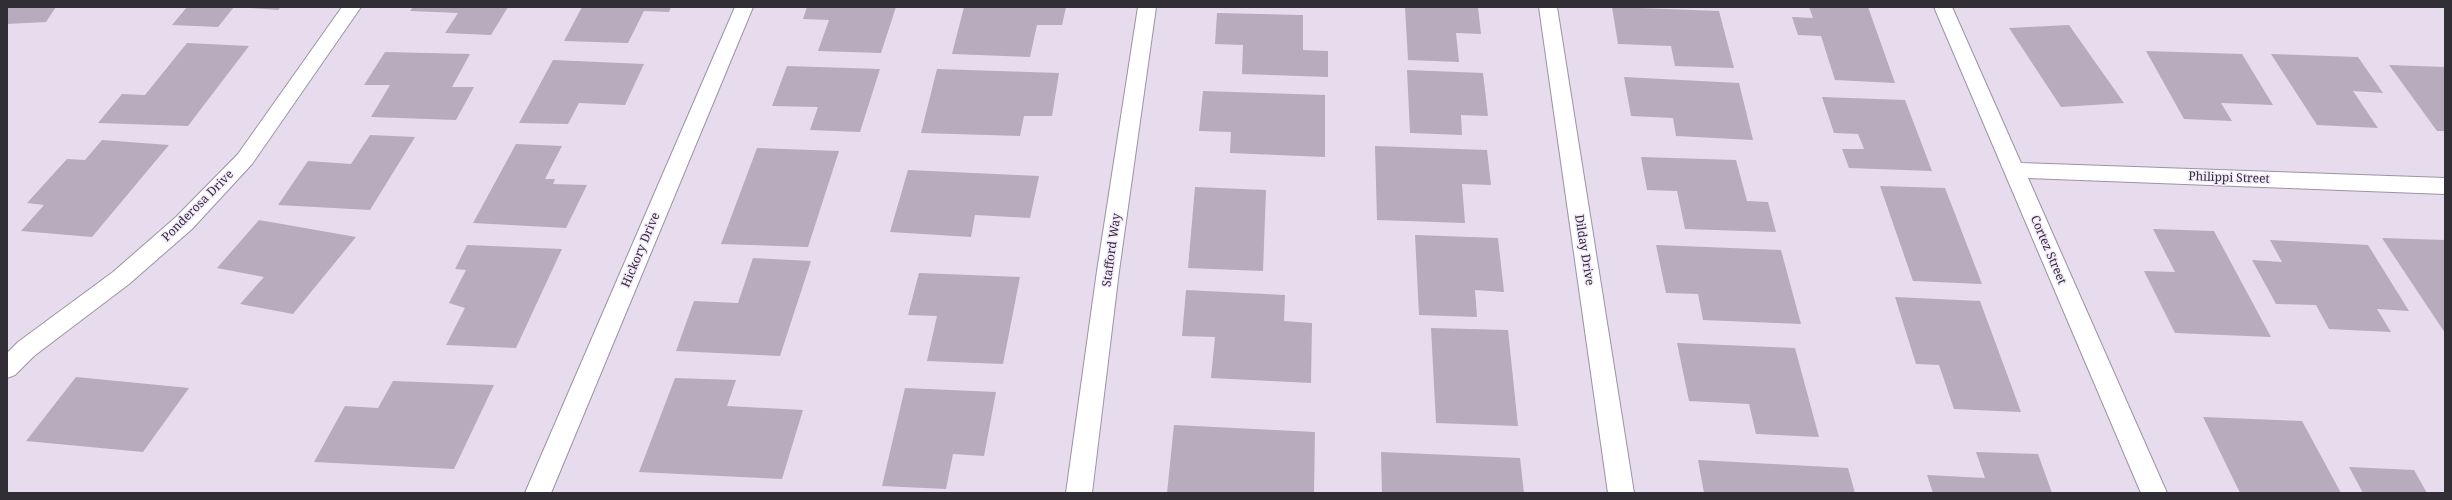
<!DOCTYPE html>
<style>
body{margin:0}
#map{position:relative;width:2452px;height:500px;overflow:hidden;background:#e6dcee;font-family:"Noto Serif",serif}
canvas{display:block}
.frame{position:absolute;inset:0;border:8px solid #322e35;pointer-events:none}
</style>
<div id="map">
<canvas width="2452" height="500"></canvas>
<div class="frame"></div>
</div>
<script>
const g = document.querySelector('canvas').getContext('2d');
g.lineJoin = 'round';
function fill(path, color) { g.fillStyle = color; g.fill(path, 'evenodd'); }
function strokePath(path, color, width, dash) { g.strokeStyle = color; g.lineWidth = width; g.lineCap = dash ? 'butt' : 'round'; g.setLineDash(dash || []); g.stroke(path); }
function drawText(font, color, halo, rows, align = 'center') {
  g.font = font + ' "Noto Serif",serif'; g.lineWidth = 3; g.setLineDash([]); g.textBaseline = 'middle'; g.strokeStyle = halo; g.fillStyle = color; for (const [text, x, y, turn = 0] of rows) {
    g.save(); g.translate(x, y); g.rotate((+turn || 0) * Math.PI / 180); g.textAlign = isNaN(turn) ? turn : align; if (halo) g.strokeText(text, 0, 0); g.fillText(text, 0, 0); g.restore();
  }
}
fill(new Path2D(`
 M 7,7 L 56,7 L 46,22 L 7,24 Z
 M 187,7 L 234,7 L 218,27 L 172,25 Z
 M 237,7 L 281,7 L 278,10 Z
 M 413,7 L 508,7 L 491,35 L 445,33 L 458,13 L 410,11 Z
 M 582,7 L 671,7 L 669,12 L 644,11 L 628,43 L 564,41 Z
 M 807,7 L 896,7 L 881,53 L 818,51 L 829,20 L 803,19 Z
 M 964,7 L 1066,7 L 1062,25 L 1037,25 L 1030,57 L 952,54 Z
 M 1405,7 L 1478,7 L 1481,34 L 1456,33 L 1459,62 L 1408,60 Z
 M 1612,7 L 1719,11 L 1734,68 L 1675,66 L 1671,46 L 1618,44 Z
 M 1809,7 L 1868,7 L 1895,83 L 1835,80 L 1821,36 L 1798,35 L 1792,17 L 1813,18 Z
 M 1217,13 L 1303,15 L 1303,50 L 1328,51 L 1328,77 L 1242,74 L 1243,45 L 1215,44 Z
 M 2069,25 L 2124,103 L 2061,107 L 2009,28 Z
 M 187,43 L 249,46 L 188,126 L 98,123 L 122,94 L 145,95 Z
 M 2146,51 L 2242,54 L 2273,105 L 2221,103 L 2232,121 L 2184,119 Z
 M 385,52 L 470,54 L 452,87 L 474,87 L 456,120 L 371,117 L 390,85 L 364,85 Z
 M 2271,54 L 2358,57 L 2383,93 L 2353,91 L 2378,128 L 2317,125 Z
 M 553,60 L 644,64 L 625,105 L 579,103 L 568,124 L 519,123 Z
 M 2389,65 L 2445,67 L 2445,131 L 2437,131 Z
 M 787,66 L 880,69 L 860,132 L 810,130 L 818,107 L 772,106 Z
 M 937,69 L 1059,73 L 1052,116 L 1024,116 L 1020,136 L 921,133 Z
 M 1407,70 L 1483,73 L 1488,116 L 1461,115 L 1462,135 L 1410,133 Z
 M 1624,77 L 1739,83 L 1753,140 L 1676,136 L 1673,118 L 1631,116 Z
 M 1203,91 L 1325,95 L 1325,157 L 1230,153 L 1231,132 L 1199,131 Z
 M 1822,97 L 1905,100 L 1932,171 L 1849,168 L 1842,149 L 1864,149 L 1858,134 L 1834,133 Z
 M 370,135 L 415,137 L 370,210 L 278,205 L 308,161 L 351,164 Z
 M 102,140 L 169,145 L 92,237 L 21,231 L 44,205 L 27,203 L 67,159 L 85,160 Z
 M 516,144 L 562,146 L 545,179 L 555,179 L 553,184 L 587,185 L 566,228 L 473,223 Z
 M 1375,146 L 1487,150 L 1491,185 L 1462,184 L 1465,223 L 1377,220 Z
 M 757,148 L 839,151 L 808,247 L 721,244 Z
 M 1641,157 L 1736,160 L 1747,201 L 1768,202 L 1776,232 L 1685,229 L 1677,191 L 1647,190 Z
 M 908,170 L 1039,176 L 1030,218 L 975,215 L 971,237 L 890,232 Z
 M 1880,186 L 1945,188 L 1982,284 L 1913,281 Z
 M 1195,187 L 1266,190 L 1263,271 L 1188,268 Z
 M 259,220 L 356,237 L 293,314 L 240,304 L 264,277 L 217,268 Z
 M 2153,229 L 2214,231 L 2271,337 L 2175,333 L 2144,271 L 2175,272 Z
 M 1415,235 L 1498,238 L 1504,292 L 1475,290 L 1477,317 L 1419,315 Z
 M 2382,238 L 2445,240 L 2445,333 Z
 M 2270,240 L 2368,245 L 2409,311 L 2377,309 L 2391,332 L 2329,329 L 2316,305 L 2276,304 L 2252,260 L 2282,262 Z
 M 467,245 L 562,249 L 516,348 L 446,345 L 465,308 L 449,303 L 466,270 L 455,269 Z
 M 1656,245 L 1781,250 L 1801,324 L 1703,320 L 1698,294 L 1666,293 Z
 M 753,258 L 811,261 L 780,356 L 676,351 L 694,301 L 738,303 Z
 M 919,273 L 1020,277 L 1003,364 L 927,361 L 937,316 L 908,315 Z
 M 1186,290 L 1285,295 L 1284,321 L 1312,323 L 1311,383 L 1211,378 L 1215,337 L 1182,336 Z
 M 1895,297 L 1980,301 L 2021,412 L 1954,409 L 1939,365 L 1916,364 Z
 M 1431,328 L 1508,330 L 1518,426 L 1436,423 Z
 M 1677,343 L 1795,348 L 1819,437 L 1756,434 L 1749,404 L 1689,401 Z
 M 76,377 L 189,388 L 143,452 L 26,441 Z
 M 675,378 L 736,380 L 727,406 L 803,410 L 782,479 L 639,472 Z
 M 393,381 L 494,385 L 454,469 L 314,462 L 345,406 L 378,408 Z
 M 905,388 L 996,392 L 984,456 L 953,454 L 946,489 L 882,486 Z
 M 2203,417 L 2302,421 L 2341,493 L 2240,493 Z
 M 1174,425 L 1315,432 L 1314,493 L 1167,493 Z
 M 1381,452 L 1520,458 L 1524,493 L 1382,493 Z
 M 1976,452 L 2038,454 L 2052,493 L 1933,493 L 1927,475 L 1985,478 Z
 M 1698,460 L 1848,468 L 1855,493 L 1704,493 Z
 M 2349,467 L 2414,470 L 2427,493 L 2363,493 Z`), '#b6acbd');
const minor = new Path2D(`
 M 342,7 L 361,7 L 252,164 L 192,229 L 129,284 L 34,356 L 15,375 L 7,378 L 7,353 L 18,342 L 113,272 L 176,217 L 238,154 Z
 M 735,7 L 753,7 L 551,493 L 525,493 Z
 M 1138,7 L 1156,7 L 1119,271 L 1092,493 L 1066,493 L 1097,271 Z
 M 1539,7 L 1557,7 L 1634,493 L 1608,493 Z
 M 1934,7 L 1952,7 L 2021,163 L 2445,178 L 2445,194 L 2028,178 L 2167,493 L 2141,493 Z`);
strokePath(minor, '#9d93a4', 2);
fill(minor, '#fff');
drawText('12px', '#322e35', '#f4e9fc', [
 ["Philippi Street",2229,178,2],
 ["Ponderosa Drive",198,206,-45],
 ["Hickory Drive",641,250,-67],
 ["Stafford Way",1112,250,-82],
 ["Dilday Drive",1584,250,81],
 ["Cortez Street",2048,250,67]
]);
</script>
